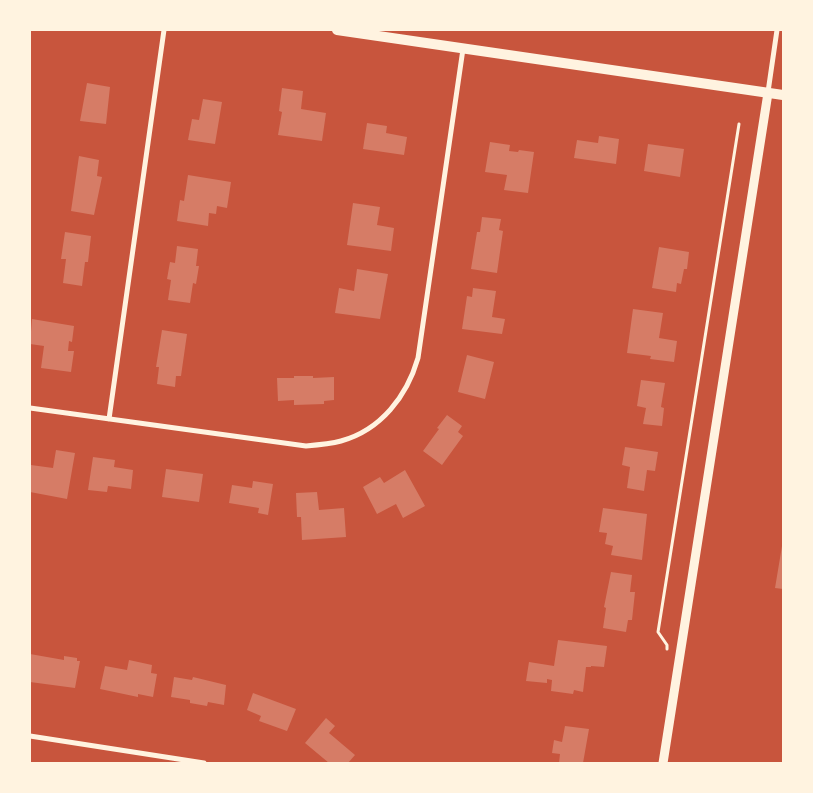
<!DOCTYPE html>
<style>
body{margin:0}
#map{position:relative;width:813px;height:793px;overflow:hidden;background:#c8553d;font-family:Commissioner,sans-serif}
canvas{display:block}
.frame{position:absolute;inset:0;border:31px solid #fff3e0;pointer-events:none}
</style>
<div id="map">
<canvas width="813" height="793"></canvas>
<div class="frame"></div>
</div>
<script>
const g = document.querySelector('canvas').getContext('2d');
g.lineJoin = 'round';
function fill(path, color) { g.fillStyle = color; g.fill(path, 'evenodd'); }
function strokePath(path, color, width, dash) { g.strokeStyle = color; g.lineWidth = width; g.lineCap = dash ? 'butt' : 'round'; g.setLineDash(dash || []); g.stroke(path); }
fill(new Path2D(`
 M 87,83 L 110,87 L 106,124 L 80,121 Z
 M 282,88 L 303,91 L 301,109 L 326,113 L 322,141 L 278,135 L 282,112 L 279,111 Z
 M 203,99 L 222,102 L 215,144 L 188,140 L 192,119 L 199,120 Z
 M 367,123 L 387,126 L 386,133 L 407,137 L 404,155 L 363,149 Z
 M 599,136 L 619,139 L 616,164 L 574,158 L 577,140 L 598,143 Z
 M 490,142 L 510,145 L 509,151 L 518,152 L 519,150 L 534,152 L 528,193 L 504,190 L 507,175 L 485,172 Z
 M 648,144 L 684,149 L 680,177 L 644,171 Z
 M 79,156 L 99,160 L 97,176 L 102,177 L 94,215 L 71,211 Z
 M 188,175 L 231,182 L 227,208 L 217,206 L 216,214 L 209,213 L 208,226 L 177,221 L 180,200 L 184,201 Z
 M 353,203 L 380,207 L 377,225 L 394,228 L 391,251 L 347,245 Z
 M 482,217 L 501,219 L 499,230 L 503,231 L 497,273 L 471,269 L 477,232 L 480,232 Z
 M 65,232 L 91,236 L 88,262 L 85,262 L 82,286 L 63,283 L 66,259 L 61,259 Z
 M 177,246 L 198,249 L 196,266 L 199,266 L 196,284 L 193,283 L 190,303 L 168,300 L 171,280 L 167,279 L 170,262 L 175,263 Z
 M 659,247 L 689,252 L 687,269 L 684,269 L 681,284 L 677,283 L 676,292 L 652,288 Z
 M 357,269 L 388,274 L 380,319 L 335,313 L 339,288 L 354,291 Z
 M 473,288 L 496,291 L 492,317 L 505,319 L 502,334 L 462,329 L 467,296 L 472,297 Z
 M 633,309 L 663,313 L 659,338 L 677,341 L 674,362 L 650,359 L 651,356 L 627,353 Z
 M 32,319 L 74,326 L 72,342 L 69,341 L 68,351 L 74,351 L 71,372 L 41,368 L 44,346 L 30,344 Z
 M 162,330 L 187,334 L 181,376 L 176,376 L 175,387 L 157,384 L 159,367 L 156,367 Z
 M 467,355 L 494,362 L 485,399 L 458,392 Z
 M 294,376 L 313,376 L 313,378 L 334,377 L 334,400 L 324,401 L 324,404 L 294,405 L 294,400 L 278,401 L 277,378 L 294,378 Z
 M 641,380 L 665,383 L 661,407 L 664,408 L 662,426 L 643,424 L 646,408 L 637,406 Z
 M 447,415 L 462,426 L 458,432 L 463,436 L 442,465 L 423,451 L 439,429 L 437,428 Z
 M 625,447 L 658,452 L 655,471 L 647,470 L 644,491 L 627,488 L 630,467 L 622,465 Z
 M 56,450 L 75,453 L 67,499 L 30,492 L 31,465 L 53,468 Z
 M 93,457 L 115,460 L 114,467 L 133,470 L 131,489 L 108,486 L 107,492 L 88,490 Z
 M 166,469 L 203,474 L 199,502 L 162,497 Z
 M 405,470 L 425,506 L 403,518 L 396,504 L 377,514 L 363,487 L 380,477 L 384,483 Z
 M 253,481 L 273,484 L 268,515 L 258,513 L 259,508 L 229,503 L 232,485 L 252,488 Z
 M 317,492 L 319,510 L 344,508 L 346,537 L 302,540 L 301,517 L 297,517 L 296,493 Z
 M 603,508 L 647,514 L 642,560 L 611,555 L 613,546 L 605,544 L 607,533 L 599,532 Z
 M 782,546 L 783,546 L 783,589 L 775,588 Z
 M 611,572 L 632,575 L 630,592 L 635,592 L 632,620 L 628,620 L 626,632 L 603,628 L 606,608 L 604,607 Z
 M 558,640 L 607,646 L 604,667 L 591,666 L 591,667 L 586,667 L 583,692 L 574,690 L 573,694 L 551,691 L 552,680 L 547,679 L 547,683 L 526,681 L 529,662 L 554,666 Z
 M 30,654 L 64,660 L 64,656 L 77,658 L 77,661 L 80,661 L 75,688 L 30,682 Z
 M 129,660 L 152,665 L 151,673 L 157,674 L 153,697 L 138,694 L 138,697 L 100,689 L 105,666 L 127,670 Z
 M 174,677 L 192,680 L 193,677 L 226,685 L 224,705 L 208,702 L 207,706 L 190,703 L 190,700 L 171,697 Z
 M 253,693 L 296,709 L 287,731 L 259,721 L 261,716 L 247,710 Z
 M 326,718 L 335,726 L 329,733 L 355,755 L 348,763 L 329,763 L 305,743 Z
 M 565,726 L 589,729 L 583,763 L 559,763 L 560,754 L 552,753 L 554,740 L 562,742 Z`), '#d67c66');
strokePath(new Path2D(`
 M 667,649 L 667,645 L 658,632 L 739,124`), '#fff3e0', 3);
strokePath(new Path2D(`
 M 768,92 L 777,30
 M 30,408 L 306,446 C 318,445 330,444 341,441 C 381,430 407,396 418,358 L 463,49
 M 109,419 L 164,30
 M 30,736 L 204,763`), '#fff3e0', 5);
strokePath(new Path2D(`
 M 663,763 L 768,93`), '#fff3e0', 9);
strokePath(new Path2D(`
 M 337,30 L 783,95`), '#fff3e0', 10);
</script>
